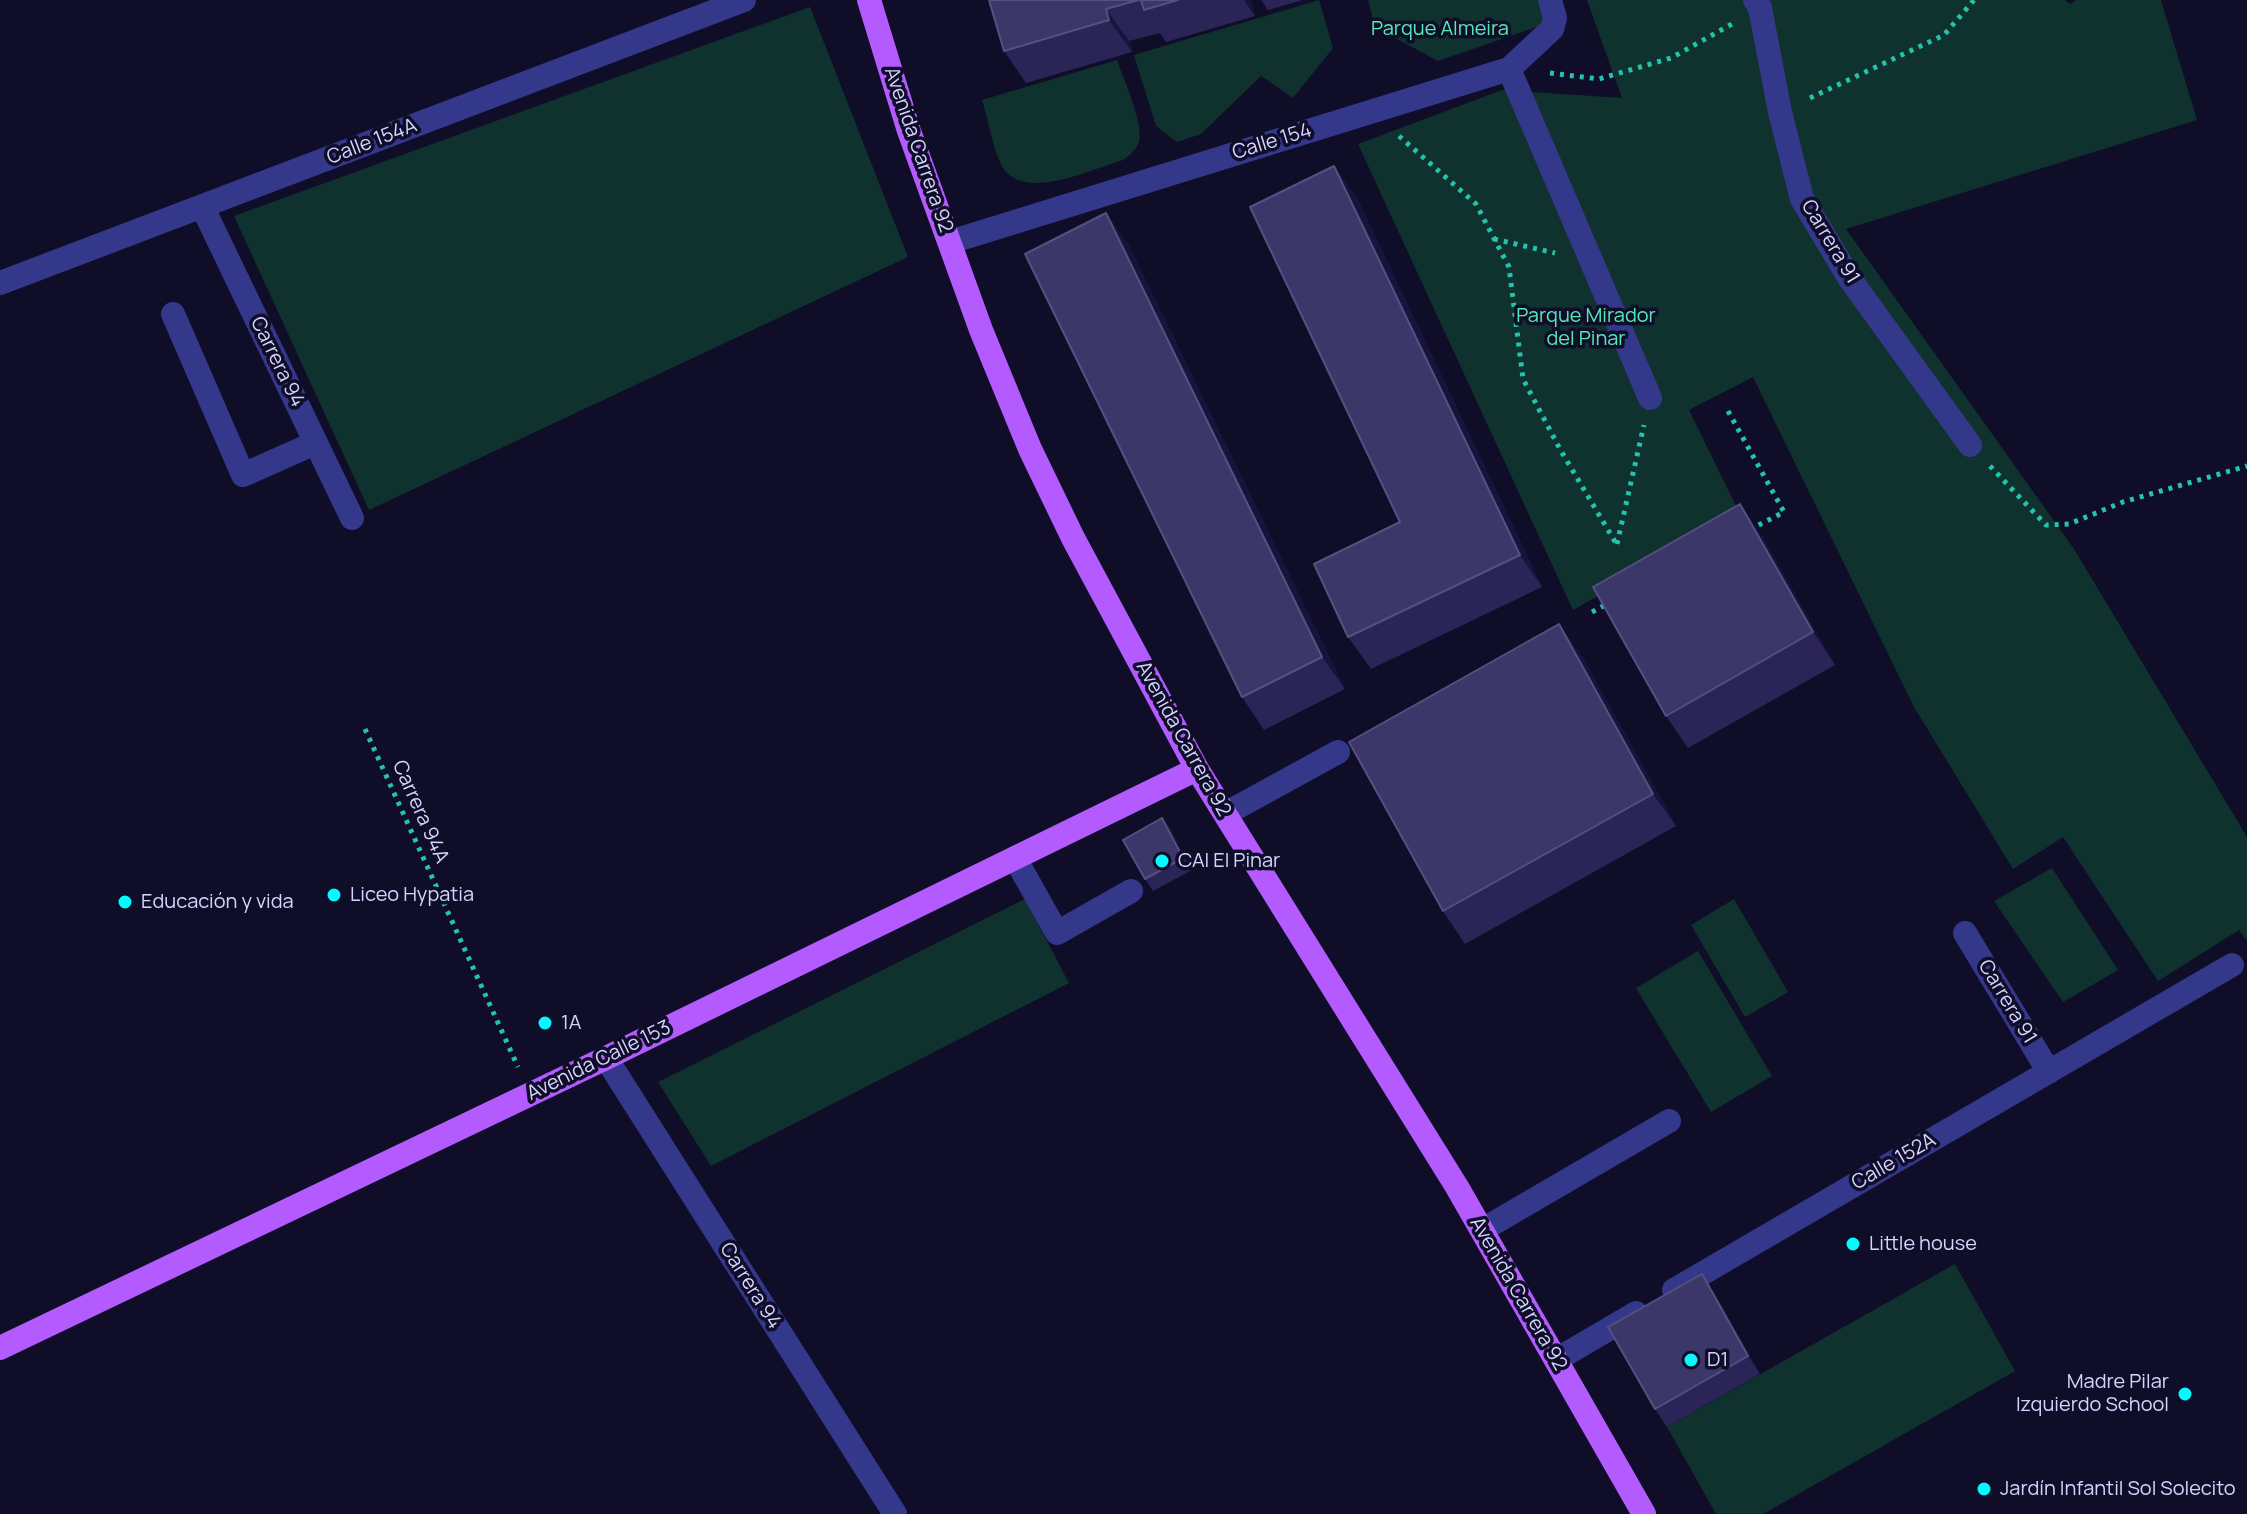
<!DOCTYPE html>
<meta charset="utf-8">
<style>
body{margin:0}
canvas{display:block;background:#0f0d28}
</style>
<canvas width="2247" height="1514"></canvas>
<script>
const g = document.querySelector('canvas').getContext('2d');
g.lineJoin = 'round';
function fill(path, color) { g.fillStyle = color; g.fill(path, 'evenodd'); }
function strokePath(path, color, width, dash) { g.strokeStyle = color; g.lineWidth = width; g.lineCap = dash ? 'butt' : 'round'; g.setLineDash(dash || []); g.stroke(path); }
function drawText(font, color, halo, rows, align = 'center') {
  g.font = font + ' Manrope,sans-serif'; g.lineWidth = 7; g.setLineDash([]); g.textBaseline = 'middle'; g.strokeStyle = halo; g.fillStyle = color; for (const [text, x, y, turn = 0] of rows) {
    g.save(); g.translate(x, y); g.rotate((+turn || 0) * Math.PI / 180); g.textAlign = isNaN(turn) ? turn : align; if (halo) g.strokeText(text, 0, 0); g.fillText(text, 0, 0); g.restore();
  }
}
fill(new Path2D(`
 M 1319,0 L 1333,48 L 1293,98 L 1261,76 L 1201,134 L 1177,142 L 1156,126 L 1134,55 Z
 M 1368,0 L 1543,0 L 1548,23 L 1438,61 L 1375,27 Z
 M 1587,0 L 2065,0 L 2070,4 L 2076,0 L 2161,0 L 2197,120 L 1846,229 L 2074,549 L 2247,837 L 2247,941 L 2239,930 L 2158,981 L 2063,837 L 2013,869 L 1914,707 L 1753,377 L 1689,410 L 1741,516 L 1573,610 L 1358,144 L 1502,90 L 1622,98 Z
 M 810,7 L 908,257 L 369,510 L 234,216 Z
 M 1117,60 C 1123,78 1144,124 1139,141 C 1137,149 1130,155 1123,160 C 1092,169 1022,203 1002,166 C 992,147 989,121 982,100 Z
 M 2052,868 L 2118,970 L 2063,1002 L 1994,901 Z
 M 1025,899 L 1069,983 L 711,1166 L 658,1082 Z
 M 1734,899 L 1788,992 L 1745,1017 L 1691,925 Z
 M 1698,951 L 1772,1076 L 1711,1112 L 1636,988 Z
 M 1955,1264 L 2015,1371 L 1763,1514 L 1716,1514 L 1667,1427 Z`), '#0f322e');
strokePath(new Path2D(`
 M 1550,73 L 1599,79 L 1671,58 L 1732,24
 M 1810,98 L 1944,35 L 1974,0
 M 1399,136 L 1476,204 L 1509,267 L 1523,379 L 1561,451 L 1617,545
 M 1494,239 L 1555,253
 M 1728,411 L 1784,512 L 1753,528
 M 1990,466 L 2046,525 L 2069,524 L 2123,502 L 2247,466
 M 1617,544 L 1644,425
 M 1592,612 L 1609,603
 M 365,729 L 518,1067`), '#24c3ab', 5, [4, 6]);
strokePath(new Path2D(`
 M 1755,0 L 1760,8 L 1780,112 L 1802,199 L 1850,279 L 1970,445
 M 1509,69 L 1650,398
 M 202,206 L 352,518
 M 950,242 L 1509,69 L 1552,29 L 1555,18 L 1550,0
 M 0,283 L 744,0
 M 173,314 L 243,475 L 315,443
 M 1225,814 L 1338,752
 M 1015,858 L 1057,933 L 1131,891
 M 1965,933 L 2049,1072
 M 606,1058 L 895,1514
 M 1482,1230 L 1669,1121
 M 1674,1290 L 2232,965
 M 1556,1360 L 1636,1313`), '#34388b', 24);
strokePath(new Path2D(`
 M 869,0 L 909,131 L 981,330 L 1030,449 L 1073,538 L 1197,769 L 1457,1187 L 1644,1514
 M 0,1348 L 606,1058 L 1197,769`), '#b35bff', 24);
fill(new Path2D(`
 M 989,0 L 1251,0 L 1255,16 L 1166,42 L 1160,33 L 1129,41 L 1132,52 L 1026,83 L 1004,51 Z
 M 1261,0 L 1303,0 L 1268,10 Z
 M 1357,198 L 1542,587 L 1371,669 L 1348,637 L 1400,522 Z
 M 1106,213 L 1129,246 L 1345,689 L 1264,730 L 1242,697 Z
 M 1762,536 L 1835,665 L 1688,748 L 1666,716 Z
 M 1582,656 L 1676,826 L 1465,944 L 1443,911 Z
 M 1162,818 L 1171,830 L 1192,870 L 1153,891 L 1145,879 Z
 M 1714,1292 L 1760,1374 L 1667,1427 L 1655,1409 Z`), '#2a2457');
fill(new Path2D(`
 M 1244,0 L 1251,0 L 1255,16 Z
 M 1106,9 L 1129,41 L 1132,52 L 1109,20 Z
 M 1334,166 L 1357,198 L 1542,587 L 1520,555 Z
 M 1106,213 L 1129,246 L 1345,689 L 1322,657 Z
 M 1740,504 L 1762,536 L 1835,665 L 1813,632 Z
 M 1559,624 L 1582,656 L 1676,826 L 1653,794 Z
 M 1162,818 L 1171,830 L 1192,870 L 1183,858 Z
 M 1702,1274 L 1714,1292 L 1760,1374 L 1748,1356 Z`), '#17133c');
const building = new Path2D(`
 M 989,0 L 1139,0 L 1106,9 L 1109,20 L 1004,51 Z
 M 1141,0 L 1178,0 L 1144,10 Z
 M 1334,166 L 1520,555 L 1348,637 L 1314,564 L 1400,522 L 1250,207 Z
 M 1106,213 L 1322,657 L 1242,697 L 1025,254 Z
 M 1740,504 L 1813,632 L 1666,716 L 1593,587 Z
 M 1559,624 L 1653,794 L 1443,911 L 1349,742 Z
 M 1162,818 L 1183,858 L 1145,879 L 1123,840 Z
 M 1702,1274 L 1748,1356 L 1655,1409 L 1608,1327 Z`);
fill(building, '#3c3769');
strokePath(building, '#545080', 2);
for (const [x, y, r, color] of [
 [1162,861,8,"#00fcff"],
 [334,895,8,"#00fcff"],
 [125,902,8,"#00fcff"],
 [545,1023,8,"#00fcff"],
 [1853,1244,8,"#00fcff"],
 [1691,1360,8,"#00fcff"],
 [2185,1394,8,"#00fcff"],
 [1984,1489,8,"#00fcff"]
]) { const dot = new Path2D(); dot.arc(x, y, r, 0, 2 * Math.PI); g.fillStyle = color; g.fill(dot); strokePath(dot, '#0f0d28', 3); }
drawText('20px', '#54eab7', '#0f0d28', [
 ["Parque Almeira",1440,29],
 ["Parque Mirador",1586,316],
 ["del Pinar",1586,339]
]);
drawText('20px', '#d5d4ff', '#0f0d28', [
 ["Calle 154A",372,142,-21],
 ["Calle 154",1272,142,-17],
 ["Avenida Carrera 92",918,150,71],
 ["Carrera 91",1830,242,59],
 ["Carrera 94",277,362,64],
 ["Avenida Carrera 92",1183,739,61],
 ["Carrera 94A",420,812,66],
 ["Carrera 91",2007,1002,59],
 ["Avenida Calle 153",599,1061,-26],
 ["Calle 152A",1894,1162,-30],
 ["Carrera 94",750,1286,58],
 ["Avenida Carrera 92",1518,1294,60]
]);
drawText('20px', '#d5d4ff', '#0f0d28', [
 ["CAI El Pinar",1178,861],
 ["Liceo Hypatia",350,895],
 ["Educación y vida",141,902],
 ["1A",561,1023],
 ["Little house",1869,1244],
 ["D1",1707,1360],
 ["Madre Pilar",2169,1382,"right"],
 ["Izquierdo School",2169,1405,"right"],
 ["Jardín Infantil Sol Solecito",2000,1489]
], 'left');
</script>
